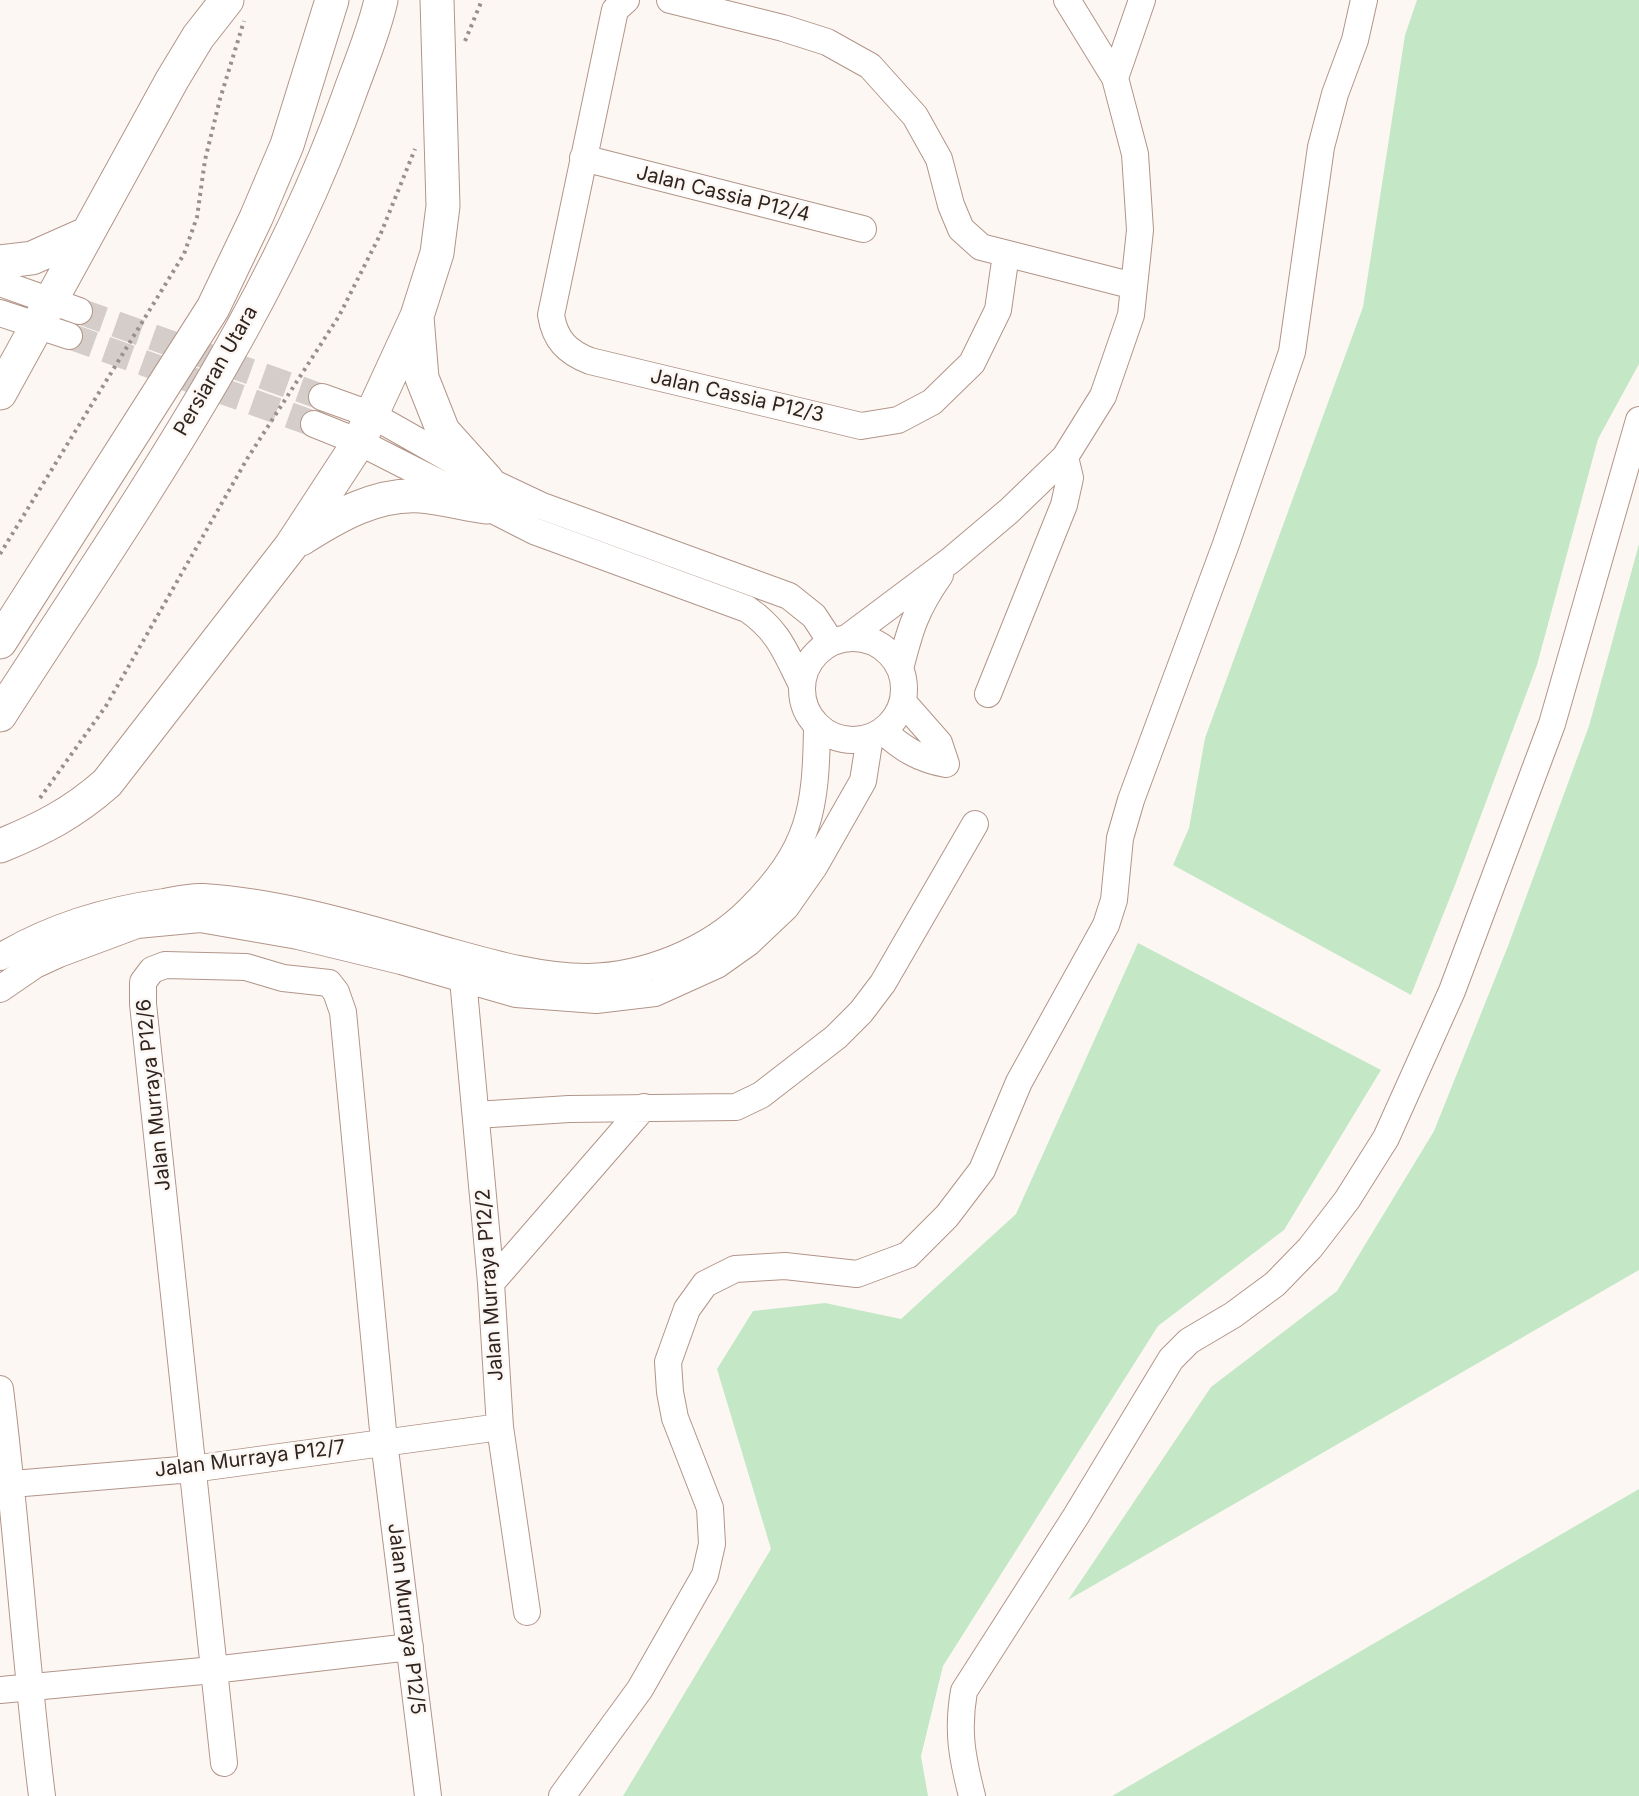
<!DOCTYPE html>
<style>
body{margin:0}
canvas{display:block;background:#fdf7f4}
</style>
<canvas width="1639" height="1796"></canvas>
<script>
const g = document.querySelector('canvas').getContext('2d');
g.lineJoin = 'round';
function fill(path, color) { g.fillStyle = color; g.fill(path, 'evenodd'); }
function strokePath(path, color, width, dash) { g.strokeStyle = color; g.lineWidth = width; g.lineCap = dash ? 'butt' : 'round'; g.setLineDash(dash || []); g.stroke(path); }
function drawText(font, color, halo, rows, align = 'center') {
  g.font = font + ' Inter,sans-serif'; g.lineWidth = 5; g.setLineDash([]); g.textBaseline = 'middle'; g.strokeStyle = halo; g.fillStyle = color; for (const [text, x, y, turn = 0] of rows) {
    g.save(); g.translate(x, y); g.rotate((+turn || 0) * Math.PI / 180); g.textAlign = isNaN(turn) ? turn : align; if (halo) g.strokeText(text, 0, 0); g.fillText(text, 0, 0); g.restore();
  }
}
fill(new Path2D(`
 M 1417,0 L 1639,0 L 1639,364 L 1598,439 L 1537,665 L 1455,885 L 1411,995 L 1173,865 L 1189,828 L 1205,738 L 1363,307 L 1405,35 Z
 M 1639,544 L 1639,1270 L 1068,1600 L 1211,1387 L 1337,1291 L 1434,1131 L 1508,946 L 1589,726 Z
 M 1138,943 L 1381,1070 L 1284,1230 L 1158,1326 L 943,1666 L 921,1756 L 928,1796 L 623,1796 L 771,1549 L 717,1369 L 753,1311 L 825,1303 L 901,1319 L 1016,1214 Z
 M 1639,1489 L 1639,1796 L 1112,1796 Z`), '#c4e8c5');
strokePath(new Path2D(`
 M 79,311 L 322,397
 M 69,336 L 314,424`), '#d4cdc9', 26, [26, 13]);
const minor = new Path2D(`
 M 626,0 L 615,10 L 551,315 C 555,340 567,352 590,361 L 861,426 L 898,420 L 932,402 L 972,363 L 998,310 L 1006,254
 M 670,0 L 783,28 L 827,42 L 870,66 L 915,116 L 939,159 L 951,205 L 961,229 L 981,247 L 1134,286
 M 1115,78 L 1142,0
 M 583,158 L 863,229
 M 0,283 L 79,311
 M 0,313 L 69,336
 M 322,397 L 372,415 L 487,480 L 542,506 L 789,596 L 814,616 L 831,642
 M 314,424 L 359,442 L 534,531 L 747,609 C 778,630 785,651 801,683
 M802 689a51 51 0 1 1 102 0a51 51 0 1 1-102 0Z
 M 847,638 L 951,560 L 1009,511 L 1065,457 L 1103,396 L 1131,315 L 1140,230 L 1135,154 L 1115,78 L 1067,0
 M 900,669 C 910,629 916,609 940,575
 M 988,694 L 1064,505 L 1070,478 L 1065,457
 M 883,731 C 903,749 919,759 946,764 L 939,743 L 903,702
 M 0,957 C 50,927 106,910 164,902 C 176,900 190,896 203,897 C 283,902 364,927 441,949 C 488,962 538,977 587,977 C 645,976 708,951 749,910 C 810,849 816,810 817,726
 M 465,965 L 463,979 L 491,1283 L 500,1427 L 527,1612
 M 0,989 L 35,965 L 59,954 L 137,925 L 200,919 L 298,936 L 401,961 L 516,994 L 596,1000 L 655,993 L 717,965 L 748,943 L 786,907 L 814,867 L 863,781 L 870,737
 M 476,1115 L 569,1109 L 736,1107 L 761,1095 L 836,1037 L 861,1012 L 883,983 L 975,824
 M 491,1283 L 644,1107
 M 0,1389 C 17,1524 25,1661 42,1796
 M 0,1485 L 192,1469 L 500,1427
 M 0,1690 L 213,1670 L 410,1647
 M 224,1763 L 143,1004 L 143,982 L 152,970 L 165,965 L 246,967 L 283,978 L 329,983 L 336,992 L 343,1012 L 384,1441 L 428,1796
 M 562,1796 L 640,1689 L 705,1575 L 712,1544 L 710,1508 L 675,1418 L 670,1392 L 668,1362 L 687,1309 L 705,1284 L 735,1269 L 785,1266 L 857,1274 L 908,1255 L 947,1216 L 982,1170 L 1019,1082 L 1106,925 L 1114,900 L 1120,838 L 1131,800 L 1226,544 L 1292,352 L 1321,147 L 1335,94 L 1355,40 L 1364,0
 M 972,1796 C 962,1757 957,1731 964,1691 L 1076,1516 L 1171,1359 L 1189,1341 L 1233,1315 L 1275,1284 L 1310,1248 L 1347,1200 L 1386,1138 L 1452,991 L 1552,724 L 1639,420`);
const major = new Path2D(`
 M 0,262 L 32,258 L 86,234
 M 417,317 L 422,378 L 443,431 L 487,480
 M 0,393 L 172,80 L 198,37 L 227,0
 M 301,539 C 337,516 376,493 421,496 C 443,498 465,504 486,507
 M 0,642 L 213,308 L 256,218 L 287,145 L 332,0
 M 0,715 C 128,516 269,320 349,95 C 360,64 374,32 381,0
 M 0,846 C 42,829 73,813 107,783 L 291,546 L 359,442 L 417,316 L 437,253 L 443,206 L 437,0`);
strokePath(minor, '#b29588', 28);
strokePath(major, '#b29588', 35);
strokePath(new Path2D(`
 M 465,41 L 482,0
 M 0,554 L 184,254 L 197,217 L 205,160 L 220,99 L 244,21
 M 40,798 L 106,706 L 247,459 L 339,316 L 381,233 L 415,149`), '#99908c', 4, [3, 4.5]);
strokePath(minor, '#fff', 26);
strokePath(major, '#fff', 33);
drawText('20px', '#2f241e', '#fdf7f4', [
 ["Jalan Cassia P12/4",723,194,14],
 ["Persiaran Utara",216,371,-60],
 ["Jalan Cassia P12/3",737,396,13],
 ["Jalan Murraya P12/6",154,1095,-96],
 ["Jalan Murraya P12/2",490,1285,-94],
 ["Jalan Murraya P12/7",250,1459,-7],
 ["Jalan Murraya P12/5",406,1619,83]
]);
</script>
